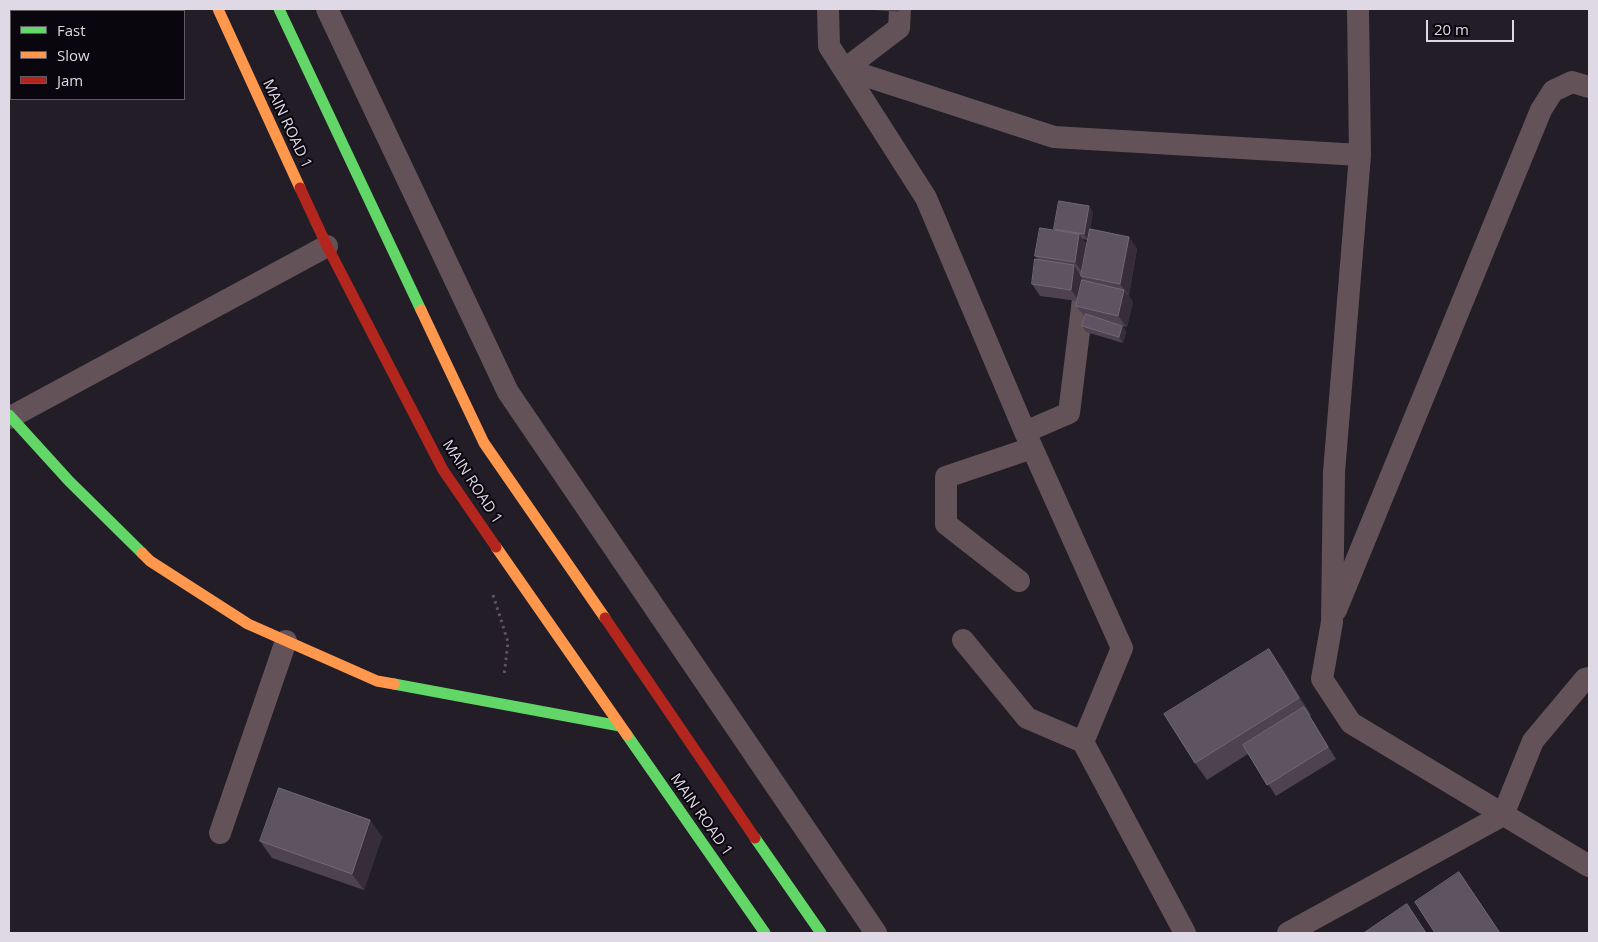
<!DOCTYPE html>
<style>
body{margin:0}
#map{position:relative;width:1598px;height:942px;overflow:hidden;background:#221d26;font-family:"Open Sans",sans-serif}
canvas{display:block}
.frame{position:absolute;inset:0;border:10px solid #dfd9e5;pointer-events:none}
.legend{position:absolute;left:10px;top:10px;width:175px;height:90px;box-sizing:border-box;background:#0a060d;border:1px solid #5f5a63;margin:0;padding:6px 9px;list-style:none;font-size:15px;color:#dfd9e5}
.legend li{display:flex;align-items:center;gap:10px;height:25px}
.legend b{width:25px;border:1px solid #5f5a63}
.scale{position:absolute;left:1426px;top:20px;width:88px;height:22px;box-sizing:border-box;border:2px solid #dfd9e5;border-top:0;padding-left:6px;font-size:15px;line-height:18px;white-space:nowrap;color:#dfd9e5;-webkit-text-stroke:4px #0a060d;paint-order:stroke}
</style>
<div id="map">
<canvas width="1598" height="942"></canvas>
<div class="frame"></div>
<ul class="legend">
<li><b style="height:6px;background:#63d668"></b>Fast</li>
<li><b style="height:6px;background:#ff974d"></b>Slow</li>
<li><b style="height:6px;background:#b3261e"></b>Jam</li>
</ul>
<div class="scale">20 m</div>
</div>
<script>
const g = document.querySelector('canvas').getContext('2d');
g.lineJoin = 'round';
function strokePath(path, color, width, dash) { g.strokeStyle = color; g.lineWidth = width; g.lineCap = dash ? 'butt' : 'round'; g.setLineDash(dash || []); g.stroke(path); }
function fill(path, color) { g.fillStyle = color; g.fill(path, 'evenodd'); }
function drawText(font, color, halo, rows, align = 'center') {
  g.font = font + ' "Open Sans",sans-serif'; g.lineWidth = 4; g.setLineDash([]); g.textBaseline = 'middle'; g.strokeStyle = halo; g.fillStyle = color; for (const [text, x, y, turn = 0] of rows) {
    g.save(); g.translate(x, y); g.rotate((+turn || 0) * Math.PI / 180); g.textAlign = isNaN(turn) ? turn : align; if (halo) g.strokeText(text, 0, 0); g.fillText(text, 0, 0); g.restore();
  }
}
strokePath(new Path2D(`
 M 493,595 L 508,642 L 504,676`), '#61555c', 3, [2.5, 4]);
strokePath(new Path2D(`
 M 327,9 L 508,392 L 876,933
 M 828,9 L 829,46 L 926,198 L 1025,432 L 1122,648 L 1083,742 L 1185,933
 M 900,9 L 899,28 L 845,69 L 1054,137 L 1360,155
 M 1358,9 L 1360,155 L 1334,472 L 1332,622 L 1322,679 L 1351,723 L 1589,866
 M 9,418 L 327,246
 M 1025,432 L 1069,413 L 1085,283
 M 1019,581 L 946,524 L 946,477 L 1032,448
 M 1336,610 L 1541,110 L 1553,91 L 1572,82 L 1589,87
 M 963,640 L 1027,718 L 1083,742
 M 220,833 L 286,641
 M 1288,933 L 1503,815 L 1533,741 L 1585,679 L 1589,678`), '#635359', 22);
strokePath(new Path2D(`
 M 279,9 L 421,310
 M 9,415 L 69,481 L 142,553
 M 394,684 L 620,726
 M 627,735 L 765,933
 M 755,838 L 821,933`), '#63d668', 11);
strokePath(new Path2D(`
 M 218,9 L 300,188
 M 421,310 L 484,443 L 605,618
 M 496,547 L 627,735
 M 142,553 L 150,561 L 248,624 L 377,681 L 394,684`), '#ff974d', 11);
strokePath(new Path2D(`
 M 300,188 L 327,246 L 443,470 L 496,547
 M 605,618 L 755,838`), '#b3261e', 11);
fill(new Path2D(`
 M 874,9 L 899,9 L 899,12 L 874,10 Z
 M 1093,212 L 1090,229 L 1129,237 L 1137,249 L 1129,295 L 1128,295 L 1133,302 L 1127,327 L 1123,326 L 1126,332 L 1123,343 L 1086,332 L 1082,326 L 1085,317 L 1076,306 L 1077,301 L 1040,296 L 1032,284 L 1038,260 L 1035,256 L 1056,230 L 1054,229 ZM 1082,239 L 1088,240 L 1087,245 Z
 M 1281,666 L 1311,715 L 1310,716 L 1336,759 L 1276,796 L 1248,754 L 1207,780 L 1195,763 Z
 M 370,820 L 382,837 L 364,890 L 272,858 L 260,841 Z`), '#4f4250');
fill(new Path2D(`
 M 1089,206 L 1093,212 L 1088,240 L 1084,234 Z
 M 1079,234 L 1087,246 L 1083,273 L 1075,262 Z
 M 1129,237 L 1137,249 L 1129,295 L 1120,284 Z
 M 1074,265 L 1082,278 L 1080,302 L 1071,290 Z
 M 1124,290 L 1133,302 L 1127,327 L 1118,316 Z
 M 1122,326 L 1126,332 L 1123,343 L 1119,337 Z
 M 1269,649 L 1281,666 L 1311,715 L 1299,698 Z
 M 1304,707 L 1312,719 L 1336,759 L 1328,747 Z
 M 370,820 L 382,837 L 364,890 L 352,874 Z`), '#362d39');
const building = new Path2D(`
 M 1059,201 L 1089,206 L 1084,234 L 1054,229 Z
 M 1040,228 L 1079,234 L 1075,262 L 1035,256 Z
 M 1090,229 L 1129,237 L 1120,284 L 1081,276 Z
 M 1035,259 L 1074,265 L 1071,290 L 1032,284 Z
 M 1082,280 L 1124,290 L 1118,316 L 1076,306 Z
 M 1086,314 L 1122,326 L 1119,337 L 1082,326 Z
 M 1269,649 L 1299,698 L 1195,763 L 1164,714 Z
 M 1304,707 L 1328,747 L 1267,785 L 1243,745 Z
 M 279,788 L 370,820 L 352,874 L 260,841 Z
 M 1459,872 L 1500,933 L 1435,933 L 1415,902 Z
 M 1407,904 L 1426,933 L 1364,933 Z`);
fill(building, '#5e5360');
strokePath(building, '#726875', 1);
drawText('15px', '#dfd9e5', '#0a060d', [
 ["MAIN ROAD 1",287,124,65],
 ["MAIN ROAD 1",472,482,57],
 ["MAIN ROAD 1",701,815,55]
]);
</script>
